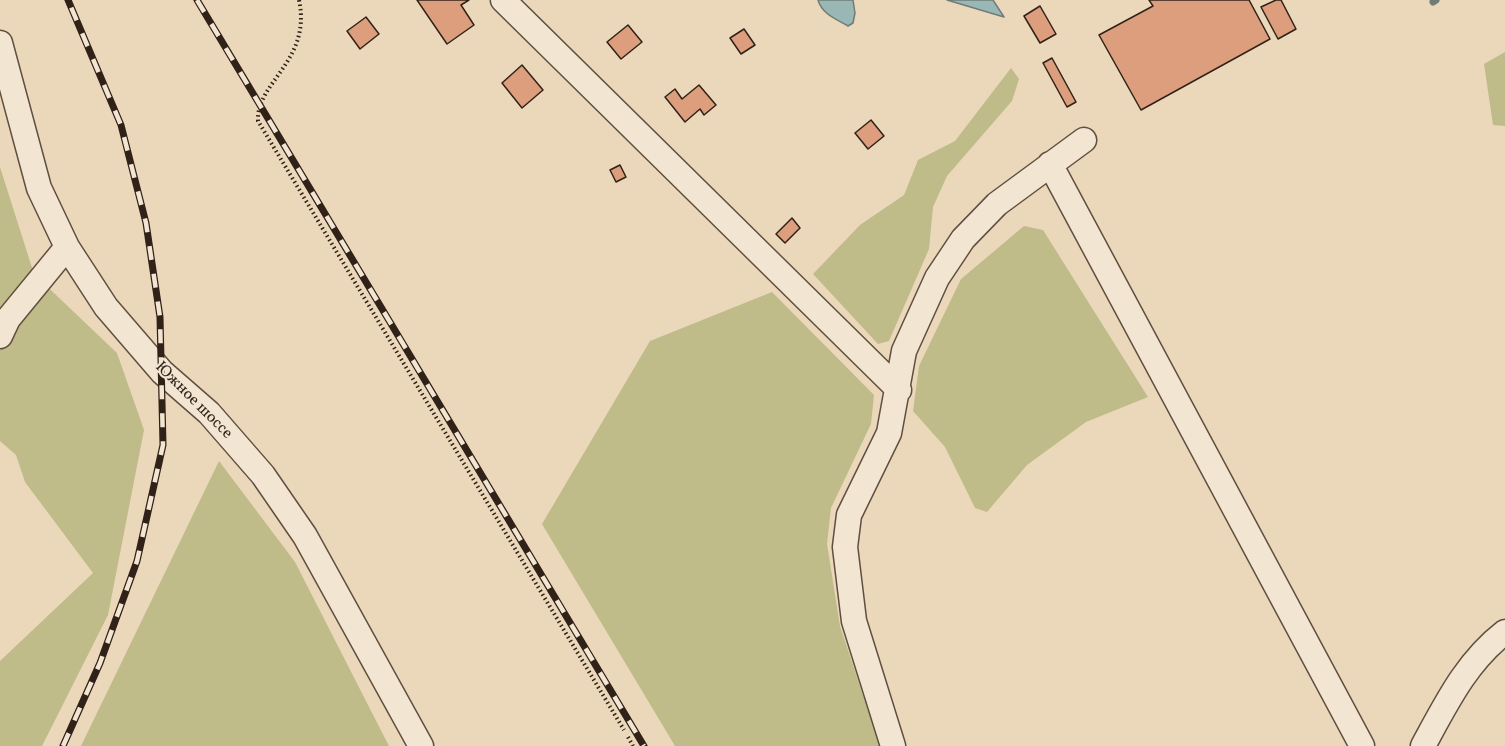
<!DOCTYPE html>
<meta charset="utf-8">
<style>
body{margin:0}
canvas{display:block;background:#ebd7b9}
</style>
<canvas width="1505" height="746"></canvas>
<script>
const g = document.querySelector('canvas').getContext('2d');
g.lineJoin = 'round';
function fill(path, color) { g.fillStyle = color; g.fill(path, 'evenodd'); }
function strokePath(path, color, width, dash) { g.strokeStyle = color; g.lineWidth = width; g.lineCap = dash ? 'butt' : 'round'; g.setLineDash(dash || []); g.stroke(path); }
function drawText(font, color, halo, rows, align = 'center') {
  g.font = font + ' Vollkorn,serif'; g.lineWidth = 4.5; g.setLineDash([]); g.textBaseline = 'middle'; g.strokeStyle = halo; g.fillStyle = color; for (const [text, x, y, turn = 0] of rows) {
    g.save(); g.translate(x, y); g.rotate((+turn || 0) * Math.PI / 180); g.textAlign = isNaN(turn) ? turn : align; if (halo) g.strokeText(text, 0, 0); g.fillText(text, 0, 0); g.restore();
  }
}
fill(new Path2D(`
 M 1505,52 L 1505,126 L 1493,125 L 1484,64 Z
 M 1011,68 L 1019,79 L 1012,101 L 947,176 L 933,207 L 929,249 L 889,341 L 878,344 L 813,274 L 860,225 L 904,195 L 918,160 L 955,141 Z
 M 0,167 L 34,274 L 117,353 L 144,430 L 108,615 L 42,746 L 0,746 L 0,661 L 93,573 L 25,482 L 16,455 L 0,441 Z
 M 1024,226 L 1043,230 L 1148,397 L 1086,422 L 1027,465 L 987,512 L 975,508 L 945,447 L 913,411 L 919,366 L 961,279 Z
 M 772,292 L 874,395 L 871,424 L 831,508 L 827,544 L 840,626 L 880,746 L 675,746 L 542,524 L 650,341 Z
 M 219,461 L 295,562 L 389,746 L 81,746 Z`), '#bfbc8a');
const water = new Path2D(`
 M 818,0 L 853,0 L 855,13 L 853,23 L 848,26 C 836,19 822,14 818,0 Z
 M 947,0 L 993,0 L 1004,17 Z`);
fill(water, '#99b8b5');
strokePath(water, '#6f7c77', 1.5);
strokePath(new Path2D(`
 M 1433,2 L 1436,0`), '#6f7c77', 7);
const building = new Path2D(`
 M 417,0 L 469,0 L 461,5 L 474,25 L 447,44 Z
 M 1149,0 L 1249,0 L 1270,39 L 1141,110 L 1099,35 L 1153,6 Z
 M 1276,0 L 1281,0 L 1296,29 L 1278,39 L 1261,7 Z
 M 1040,6 L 1056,34 L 1040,43 L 1024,16 Z
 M 366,17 L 379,34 L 360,49 L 347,31 Z
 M 628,25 L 642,42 L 621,59 L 607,42 Z
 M 744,29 L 755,45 L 741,54 L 730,38 Z
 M 1052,58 L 1076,102 L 1067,107 L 1043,63 Z
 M 522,65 L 543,90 L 522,108 L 502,83 Z
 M 699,85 L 716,105 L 704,115 L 700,109 L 685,122 L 665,97 L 675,89 L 682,99 Z
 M 871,120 L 884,136 L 868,149 L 855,133 Z
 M 620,165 L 626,177 L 616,182 L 610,170 Z
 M 792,218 L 800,228 L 785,243 L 776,234 Z`);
fill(building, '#dc9e7d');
strokePath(building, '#312219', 1.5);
const minor = new Path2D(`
 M 503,0 L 899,390
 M 0,43 L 39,188 L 67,247 L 106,307 L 162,372 L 209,413 L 263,475 L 305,536 L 421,746
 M 1050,164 L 1362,746
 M 0,336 L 8,319 L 67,247
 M 893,746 L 854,621 L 845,547 L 849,515 L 889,433 L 904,351 L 937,278 L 963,239 L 997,204 L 1084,140
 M 1423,746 C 1446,704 1466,662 1505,632`);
strokePath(minor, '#604f41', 27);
strokePath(new Path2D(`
 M 299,0 C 312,61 256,82 258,121 L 624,730
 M 628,737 L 633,746`), '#312219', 4, [1.5, 3]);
strokePath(minor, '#f2e5d2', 24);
const rail = new Path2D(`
 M 197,0 L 644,746
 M 63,746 L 100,663 L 137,561 L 163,445 L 160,317 L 146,223 L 121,125 L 68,0`);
strokePath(rail, '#312219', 7);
strokePath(rail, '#f2e5d2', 4.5, [14]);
drawText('16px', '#312219', '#f2e5d2', [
 ["Южное шоссе",193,401,45]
]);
</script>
